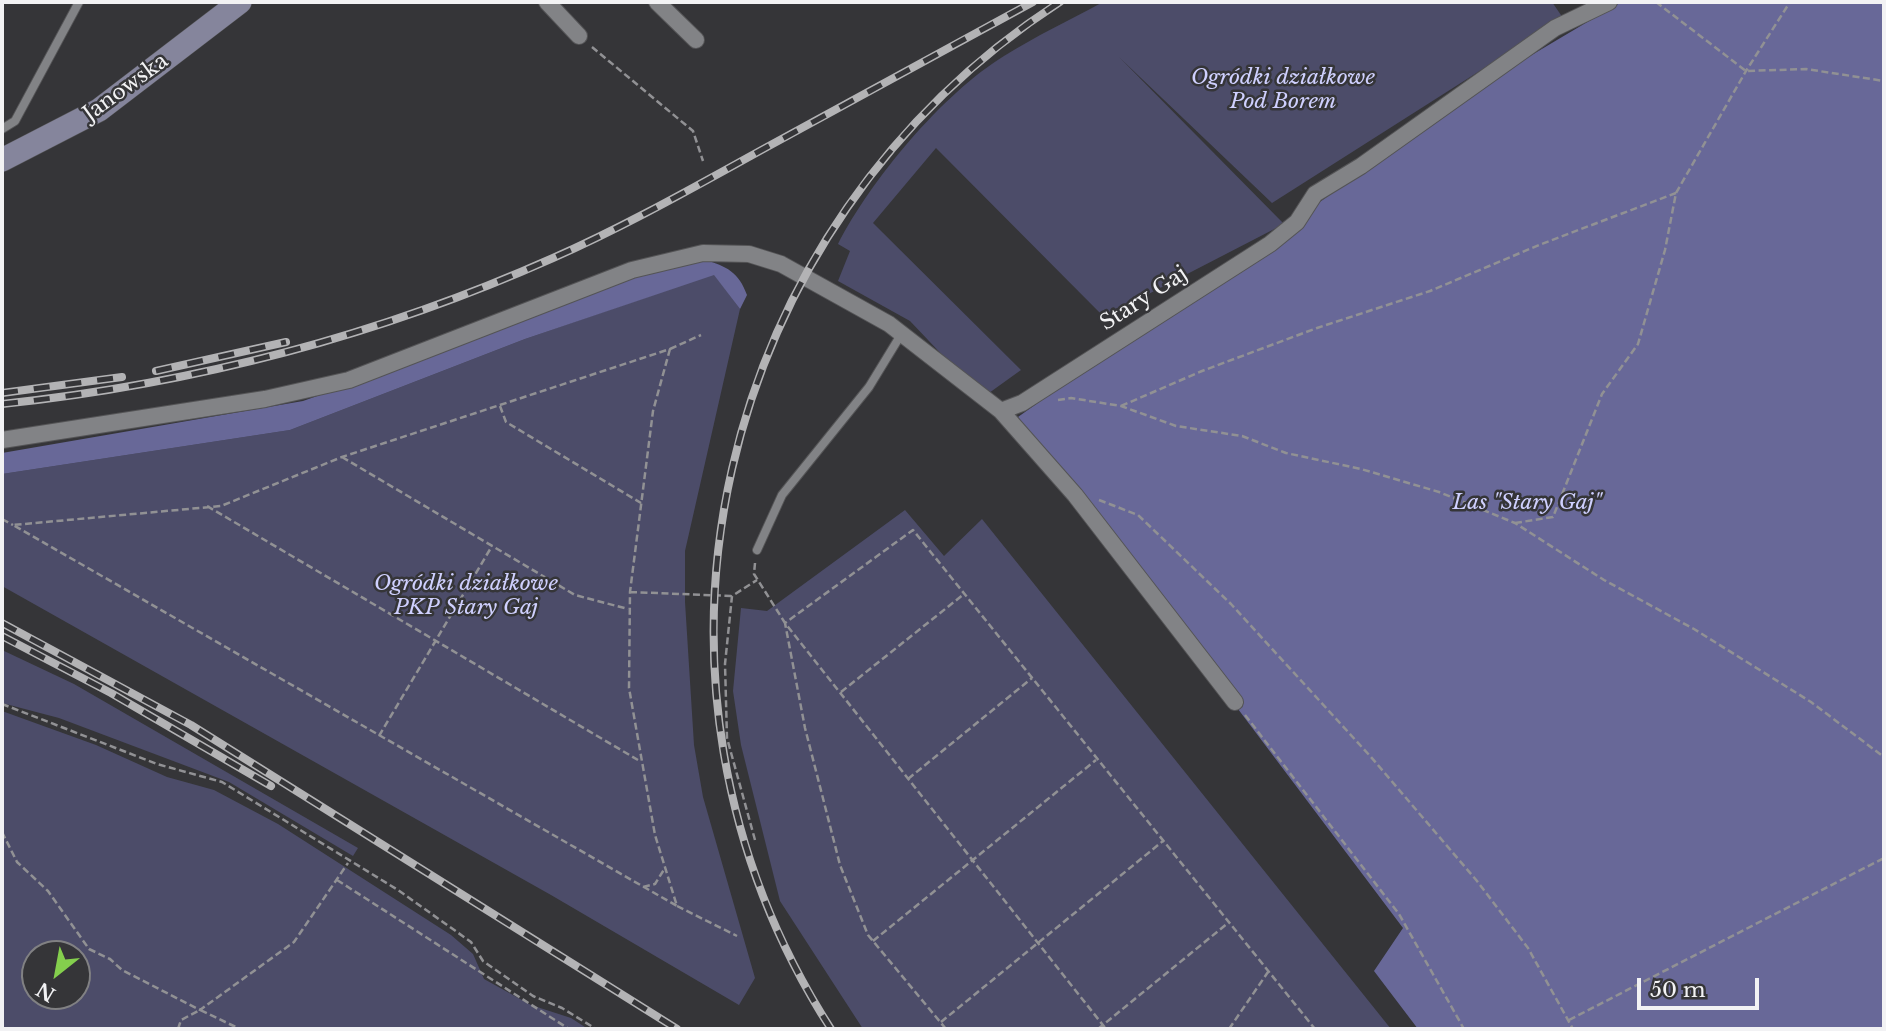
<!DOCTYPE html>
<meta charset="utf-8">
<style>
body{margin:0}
#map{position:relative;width:1886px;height:1031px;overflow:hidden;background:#353538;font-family:"Libre Baskerville",serif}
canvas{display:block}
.frame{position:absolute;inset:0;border:4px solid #f2f2f4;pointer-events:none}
.north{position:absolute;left:21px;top:940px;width:70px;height:70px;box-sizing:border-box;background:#353538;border:2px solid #818183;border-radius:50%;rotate:211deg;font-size:19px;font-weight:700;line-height:28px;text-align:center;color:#f2f2f4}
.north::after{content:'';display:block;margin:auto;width:24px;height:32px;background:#84cf4d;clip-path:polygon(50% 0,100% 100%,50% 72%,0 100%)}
.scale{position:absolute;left:1637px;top:978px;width:122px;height:32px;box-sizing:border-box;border:4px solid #f2f2f4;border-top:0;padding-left:9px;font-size:21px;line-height:24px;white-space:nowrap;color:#f2f2f4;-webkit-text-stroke:5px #353538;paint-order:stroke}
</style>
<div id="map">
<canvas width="1886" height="1031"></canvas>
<div class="frame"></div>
<div class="north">N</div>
<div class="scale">50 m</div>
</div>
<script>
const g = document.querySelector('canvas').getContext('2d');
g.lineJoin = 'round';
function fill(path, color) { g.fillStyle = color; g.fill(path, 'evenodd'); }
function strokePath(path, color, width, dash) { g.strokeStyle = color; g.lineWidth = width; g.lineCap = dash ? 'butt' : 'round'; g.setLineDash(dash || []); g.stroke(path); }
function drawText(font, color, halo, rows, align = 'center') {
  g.font = font + ' "Libre Baskerville",serif'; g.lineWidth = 5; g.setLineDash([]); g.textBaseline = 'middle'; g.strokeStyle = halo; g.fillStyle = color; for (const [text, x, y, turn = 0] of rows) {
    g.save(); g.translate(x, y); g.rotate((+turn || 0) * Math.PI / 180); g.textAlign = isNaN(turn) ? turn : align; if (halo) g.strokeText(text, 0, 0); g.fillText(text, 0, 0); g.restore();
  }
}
fill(new Path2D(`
 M 1103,2 L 1552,2 L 1563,18 L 1272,203 L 1119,57 L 1284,224 L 1104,317 L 936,148 L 873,223 L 1021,370 L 989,393 L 947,360 L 910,321 L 838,281 L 850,251 L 838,244 C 871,180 942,94 1004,56 C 1036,36 1070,20 1103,2 Z
 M 714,274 L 740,309 L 685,551 L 685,602 L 694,745 L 703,797 L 755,978 L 739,1005 L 551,895 L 2,586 L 2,474 L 290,430 L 525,339 Z
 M 905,510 L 944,556 L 982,519 L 1391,1029 L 863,1029 L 780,901 L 741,745 L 733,691 L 741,608 L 767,611 Z
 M 2,650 L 74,684 L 358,848 L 353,856 L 229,782 L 59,718 L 2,703 Z
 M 2,711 L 96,745 L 167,777 L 214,790 L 278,824 L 451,935 L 473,954 L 484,979 L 531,1005 L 571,1018 L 588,1029 L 2,1029 ZM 77,954 L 77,996 L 35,996 L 35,954 Z`), '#4c4c69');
fill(new Path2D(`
 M 1621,2 L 1884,2 L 1884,1029 L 1418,1029 L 1374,971 L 1403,928 L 1018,417 L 1498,75 Z
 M 705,260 C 726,266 739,272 747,295 L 740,309 L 714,275 L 525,339 L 290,430 L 2,474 L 2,453 L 303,401 L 436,354 L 639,275 Z`), '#686898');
const lane = new Path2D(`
 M 2,129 L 15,121 L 79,2
 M 757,550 L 782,495 L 869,387 L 902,333`);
const street = new Path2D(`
 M 547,2 L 579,36
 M 657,2 L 696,40
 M 1001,411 L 1022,403 L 1270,244 L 1297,222 L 1315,194 L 1361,166 L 1555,28 L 1609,2
 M 2,440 L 265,399 L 349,380 L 632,270 L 703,253 L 749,254 L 781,264 L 889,324 L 1001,411 L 1075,495 L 1235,702`);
const secondary = new Path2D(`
 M 2,160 L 99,110 L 240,2`);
strokePath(lane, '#545456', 10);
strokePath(street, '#545456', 18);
strokePath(secondary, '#545456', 24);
strokePath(new Path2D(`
 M 1656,2 L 1746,71 L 1806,69 L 1884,81
 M 592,47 L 693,131 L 703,161
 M 670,349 L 653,411 L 630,592 L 629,688 L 655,835 L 677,906 L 13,525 L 221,506 L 342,457 Z
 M 670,349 L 701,335
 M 1058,400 L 1071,398 L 1121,406 L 1176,426 L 1242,436 L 1286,453 L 1361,469 L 1439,492 L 1515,523 L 1604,580 L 1694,629 L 1811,702 L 1884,757
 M 500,406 L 506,422 L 641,503
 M 1121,406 L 1202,371 L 1317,328 L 1430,291 L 1539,245 L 1676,193
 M 342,457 L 575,595 L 628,609
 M 1099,500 L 1138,515 L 1231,604 L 1371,757 L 1477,881 L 1528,948 L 1573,1029
 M 207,506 L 638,760
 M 2,519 L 13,525
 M 1515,523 L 1553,517 L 1602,394 L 1638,344 L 1665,250 L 1676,193 L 1746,71 L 1790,2
 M 755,563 L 754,574 L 785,623 L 1106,1029
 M 630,592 L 731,596
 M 841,692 L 964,594
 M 2,704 L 157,764 L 222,782 L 398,890 L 471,942 L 483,961 L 533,996 L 562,1008 L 596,1029
 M 1245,715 L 1399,914 L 1464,1029
 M 379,736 L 492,546
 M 908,779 L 1032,678
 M 2,832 L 17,862 L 48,891 L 89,949 L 110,959 L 122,970 L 200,1010 L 294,942 L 348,863
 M 755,840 L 727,738 L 725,664 L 732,596 L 757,580
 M 337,880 L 569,1029
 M 643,887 L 655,884 L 665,868
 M 677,906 L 737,936
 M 873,941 L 1096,760
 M 1569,1020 L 1884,858
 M 941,1022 L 1163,841
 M 178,1029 L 181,1020 L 200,1010 L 240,1029
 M 946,1029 L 868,935 L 840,865 L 805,728 L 785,623 L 913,530 L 1315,1029
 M 1098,1029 L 1228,923
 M 1229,1029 L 1268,972`), '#919194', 2.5, [7, 3.5]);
strokePath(lane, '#828386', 8);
strokePath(street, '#828386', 16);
strokePath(secondary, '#85859c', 23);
const rail = new Path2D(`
 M 156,371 L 286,342
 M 2,393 L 122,377
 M 2,404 C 192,384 378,336 553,258 C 626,226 696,186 767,147 C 856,99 944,50 1033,2
 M 2,623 L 191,725 L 677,1029
 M 2,636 L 111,693 L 271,786
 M 831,1029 C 607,681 715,225 1060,2`);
strokePath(rail, '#b3b3b5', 8);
strokePath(rail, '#353538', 5, [16]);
drawText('italic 21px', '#cfd0fe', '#353538', [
 ["Ogródki działkowe",1283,78],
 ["Pod Borem",1283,102],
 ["Las \"Stary Gaj\"",1527,503],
 ["Ogródki działkowe",466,584],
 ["PKP Stary Gaj",466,608]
]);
drawText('21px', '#f2f2f4', '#353538', [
 ["Janowska",126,88,-36],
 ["Stary Gaj",1144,299,-33]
]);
</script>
